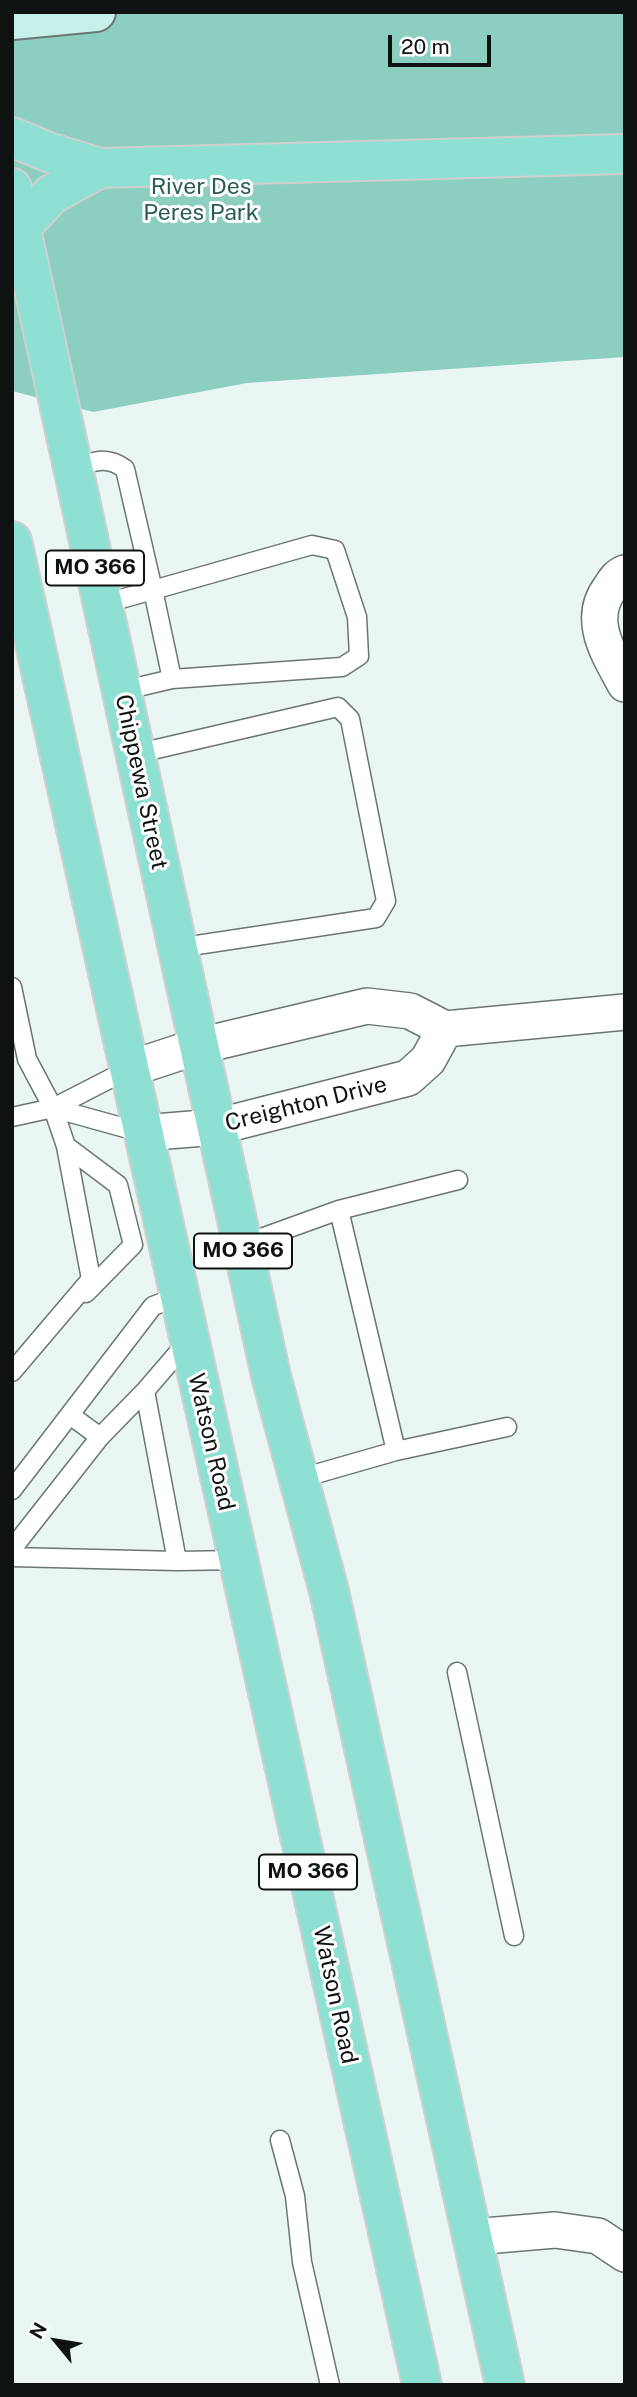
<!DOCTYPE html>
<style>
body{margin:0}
#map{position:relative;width:637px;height:2397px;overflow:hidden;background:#eaf6f3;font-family:"Public Sans",sans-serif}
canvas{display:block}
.frame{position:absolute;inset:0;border:14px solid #0e1211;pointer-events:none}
.north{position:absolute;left:21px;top:2306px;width:70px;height:70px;-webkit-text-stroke:5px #fff;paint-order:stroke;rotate:300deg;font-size:19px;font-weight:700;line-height:28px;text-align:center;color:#0e1211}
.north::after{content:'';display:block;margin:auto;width:24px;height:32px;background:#0e1211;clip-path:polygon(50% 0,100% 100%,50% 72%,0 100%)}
.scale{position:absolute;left:388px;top:35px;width:103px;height:32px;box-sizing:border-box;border:4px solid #0e1211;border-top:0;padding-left:9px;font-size:21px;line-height:24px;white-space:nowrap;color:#0e1211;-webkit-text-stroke:5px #fff;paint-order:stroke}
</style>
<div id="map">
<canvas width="637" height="2397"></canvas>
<div class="frame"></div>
<div class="north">N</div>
<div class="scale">20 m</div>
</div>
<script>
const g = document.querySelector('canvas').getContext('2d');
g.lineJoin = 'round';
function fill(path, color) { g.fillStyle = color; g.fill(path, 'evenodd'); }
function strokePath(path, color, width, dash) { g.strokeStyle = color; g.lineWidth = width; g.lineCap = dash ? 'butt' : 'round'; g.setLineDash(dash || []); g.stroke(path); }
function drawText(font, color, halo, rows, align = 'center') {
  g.font = font + ' "Public Sans",sans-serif'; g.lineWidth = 6; g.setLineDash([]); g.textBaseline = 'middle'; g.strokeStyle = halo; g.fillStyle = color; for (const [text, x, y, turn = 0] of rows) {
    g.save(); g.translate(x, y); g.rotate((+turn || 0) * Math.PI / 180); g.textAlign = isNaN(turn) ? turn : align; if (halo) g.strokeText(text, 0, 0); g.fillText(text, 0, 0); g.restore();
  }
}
fill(new Path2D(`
 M 12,12 L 625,12 L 625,357 L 247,383 L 93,412 L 12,391 Z`), '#8ccfc1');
const lane = new Path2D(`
 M 73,468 C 94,462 106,455 125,469 L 153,590 L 103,604
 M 121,691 L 172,679 L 342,667 L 359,656 L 357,617 L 335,550 L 312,545 L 153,590 L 172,679
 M 135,754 L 338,707 L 350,719 L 386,901 L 376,918 L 177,948
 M 12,987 L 27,1059 L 53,1108 L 66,1146 L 91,1279 L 12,1372
 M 53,1108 L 143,1133
 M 12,1117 L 53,1108 L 129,1069
 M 66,1146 L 118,1185 L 133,1245 L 86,1293
 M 339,1210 L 396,1451
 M 242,1245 L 339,1210 L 458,1180
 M 145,1391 L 177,1561
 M 70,1415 L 100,1437
 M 298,1479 L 396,1451 L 507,1427
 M 12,1490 L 153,1306 L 179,1296
 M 12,1549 L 100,1437 L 145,1391 L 188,1341
 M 12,1557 L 177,1561 L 238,1560
 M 457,1672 L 514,1936
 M 280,2140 L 295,2196 L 302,2262 L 330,2385`);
const street = new Path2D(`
 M 625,573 C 617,576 614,582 610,588 C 586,620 609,654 625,684
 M 129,1069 L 199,1046 L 367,1006 L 410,1011 L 445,1029 L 625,1012
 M 143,1133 L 216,1127 L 408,1078 L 428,1060 L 445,1029
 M 473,2237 L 555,2230 L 598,2236 L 625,2254`);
const secondary = new Path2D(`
 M 12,20 L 96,12`);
const primary = new Path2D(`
 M 12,137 L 48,152 L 100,168 L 625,154
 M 12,188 L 271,1376 L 329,1591 L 505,2385
 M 21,227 L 52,194 L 100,168
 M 12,541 L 422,2385`);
strokePath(lane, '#6b7673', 21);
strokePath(street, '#6b7673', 38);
strokePath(secondary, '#6b7673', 42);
strokePath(primary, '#cfd0cf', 42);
strokePath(lane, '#fff', 18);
strokePath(street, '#fff', 35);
strokePath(secondary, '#c6f0e9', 38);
strokePath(primary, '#8ee0d3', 38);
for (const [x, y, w] of [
 [95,568,98],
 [243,1251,98],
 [308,1872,98]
]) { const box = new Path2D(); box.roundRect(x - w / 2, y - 17.5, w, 35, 5); g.fillStyle = '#fff'; g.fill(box); strokePath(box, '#0e1211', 2); }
drawText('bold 21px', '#0e1211', null, [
 ["MO 366",95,568],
 ["MO 366",243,1251],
 ["MO 366",308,1872]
]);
drawText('23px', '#295d53', '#fff', [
 ["River Des",201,187],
 ["Peres Park",201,213]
]);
drawText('23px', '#0e1211', '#fff', [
 ["Chippewa Street",141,782,78],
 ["Creighton Drive",306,1104,-14],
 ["Watson Road",211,1442,77],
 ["Watson Road",335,1995,78]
]);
</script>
